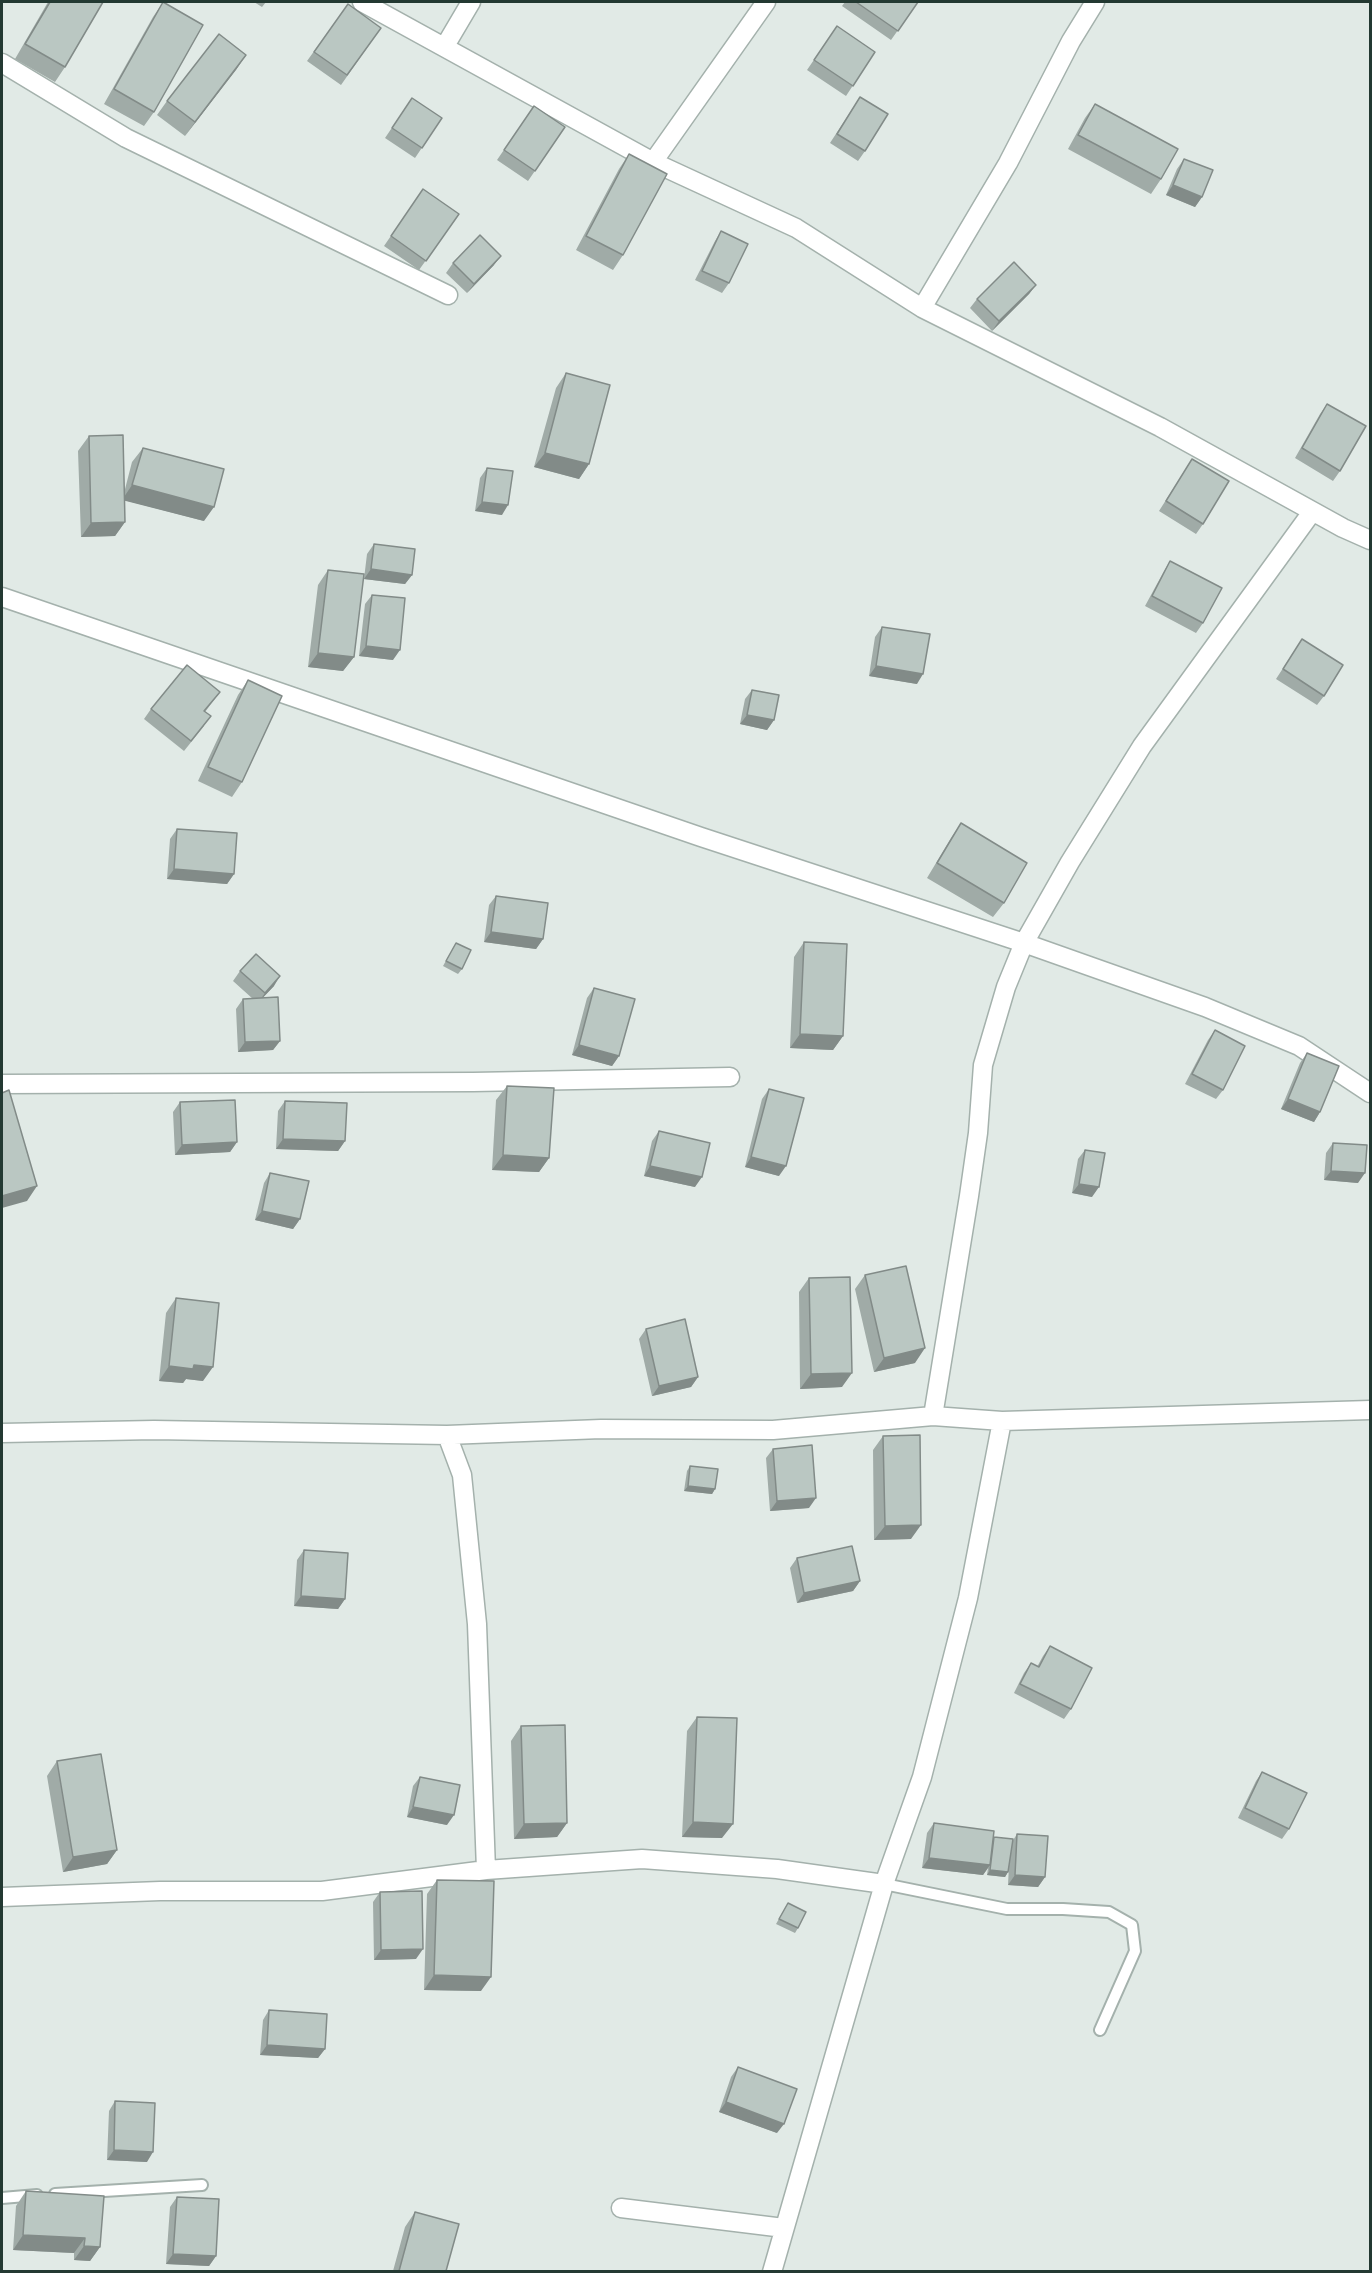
<!DOCTYPE html>
<style>
body{margin:0}
#map{position:relative;width:1372px;height:2273px;overflow:hidden;background:#e1eae6;font-family:"DejaVu Sans",sans-serif}
canvas{display:block}
.frame{position:absolute;inset:0;border:3px solid #233932;pointer-events:none}
</style>
<div id="map">
<canvas width="1372" height="2273"></canvas>
<div class="frame"></div>
</div>
<script>
const g = document.querySelector('canvas').getContext('2d');
g.lineJoin = 'round';
function strokePath(path, color, width, dash) { g.strokeStyle = color; g.lineWidth = width; g.lineCap = dash ? 'butt' : 'round'; g.setLineDash(dash || []); g.stroke(path); }
function fill(path, color) { g.fillStyle = color; g.fill(path, 'evenodd'); }
const service = new Path2D(`
 M 884,1884 L 1007,1909 L 1063,1909 L 1109,1912 L 1132,1925 L 1135,1951 L 1100,2030
 M 55,2194 L 202,2185
 M 2,2198 L 37,2195`);
const minor = new Path2D(`
 M 362,2 L 653,162 L 796,228 L 922,308 L 1160,427 L 1343,528 L 1370,540
 M 445,46 L 471,2
 M 2,63 L 126,138 L 448,295
 M 653,162 L 766,2
 M 922,308 L 1008,163 L 1071,41 L 1095,2
 M 2,597 L 701,837 L 1024,943 L 1205,1007 L 1299,1046 L 1370,1093
 M 2,1084 L 473,1082 L 730,1077
 M 933,1416 L 969,1196 L 978,1133 L 983,1065 L 1006,987 L 1024,943 L 1070,862 L 1142,746 L 1312,512
 M 1002,1421 L 1370,1410
 M 2,1433 L 154,1430 L 447,1435 L 601,1429 L 773,1430 L 933,1416 L 1002,1421 L 968,1598 L 922,1777 L 884,1884 L 777,1869 L 642,1859 L 486,1870 L 322,1891 L 160,1891 L 2,1897
 M 447,1435 L 462,1475 L 477,1624 L 486,1870
 M 621,2208 L 784,2228
 M 772,2272 L 884,1884`);
strokePath(service, '#a4b1ac', 14);
strokePath(minor, '#a4b1ac', 21);
strokePath(service, '#fff', 10);
strokePath(minor, '#fff', 18);
fill(new Path2D(`
 M 48,2 L 103,2 L 65,67 L 55,82 L 15,59 Z
 M 163,2 L 154,112 L 144,126 L 104,104 L 153,17 Z
 M 254,2 L 266,2 L 262,7 Z
 M 845,2 L 918,2 L 891,40 L 842,6 Z
 M 348,4 L 381,28 L 341,85 L 307,61 Z
 M 837,26 L 875,52 L 846,96 L 807,70 Z
 M 246,55 L 185,136 L 157,115 L 167,101 Z
 M 860,97 L 865,151 L 858,161 L 830,143 Z
 M 412,98 L 442,118 L 415,158 L 385,138 Z
 M 1095,104 L 1161,179 L 1151,194 L 1068,149 L 1085,118 Z
 M 534,106 L 565,127 L 528,181 L 497,160 Z
 M 629,154 L 623,255 L 613,270 L 576,250 L 619,169 Z
 M 1184,159 L 1202,197 L 1195,207 L 1166,195 L 1177,169 Z
 M 423,189 L 459,214 L 419,270 L 384,246 Z
 M 721,231 L 729,283 L 722,293 L 695,280 L 715,241 Z
 M 453,263 L 494,265 L 467,293 L 446,273 Z
 M 1036,285 L 1029,294 L 992,331 L 970,308 L 977,299 Z
 M 566,373 L 589,464 L 579,479 L 534,467 L 556,388 Z
 M 1327,404 L 1340,471 L 1333,481 L 1295,458 L 1320,414 Z
 M 89,436 L 124,493 L 132,462 L 143,448 L 204,521 L 124,500 L 125,522 L 115,536 L 81,537 L 78,451 Z
 M 1192,459 L 1203,524 L 1196,534 L 1159,511 Z
 M 487,468 L 502,515 L 475,511 L 480,478 Z
 M 374,544 L 412,575 L 405,584 L 364,579 L 367,554 Z
 M 1170,561 L 1203,623 L 1196,633 L 1145,606 L 1164,571 Z
 M 328,570 L 354,657 L 343,671 L 308,667 L 318,585 Z
 M 372,595 L 393,660 L 359,656 L 365,604 Z
 M 882,627 L 917,684 L 869,676 L 875,637 Z
 M 1302,639 L 1324,696 L 1317,705 L 1276,679 Z
 M 248,680 L 242,782 L 232,797 L 198,781 L 238,695 Z
 M 752,690 L 774,720 L 767,730 L 740,724 L 745,699 Z
 M 220,692 L 205,712 L 204,726 L 184,751 L 144,719 L 151,709 Z
 M 961,823 L 1004,903 L 993,917 L 927,878 L 951,838 Z
 M 177,829 L 234,874 L 227,884 L 167,879 L 170,839 Z
 M 496,896 L 543,939 L 536,949 L 484,942 L 489,905 Z
 M 804,942 L 843,1036 L 833,1050 L 790,1048 L 794,957 Z
 M 456,943 L 462,969 L 458,974 L 443,966 Z
 M 240,971 L 274,986 L 262,998 L 280,1041 L 273,1050 L 238,1052 L 236,1009 L 243,999 L 253,999 L 233,981 Z
 M 594,988 L 619,1056 L 612,1066 L 572,1055 L 587,998 Z
 M 1215,1030 L 1223,1090 L 1216,1099 L 1185,1084 L 1208,1040 Z
 M 1307,1053 L 1320,1112 L 1314,1122 L 1281,1109 L 1300,1063 Z
 M 507,1086 L 549,1158 L 539,1172 L 492,1170 L 496,1100 Z
 M 769,1089 L 779,1176 L 745,1167 L 762,1099 Z
 M 285,1101 L 345,1141 L 338,1151 L 276,1149 L 278,1111 Z
 M 180,1102 L 237,1142 L 230,1152 L 175,1155 L 173,1112 Z
 M 659,1131 L 695,1187 L 644,1176 L 652,1141 Z
 M 1333,1143 L 1358,1183 L 1324,1180 L 1326,1153 Z
 M 1085,1150 L 1092,1197 L 1072,1193 L 1078,1159 Z
 M 270,1173 L 300,1219 L 293,1229 L 255,1220 L 264,1183 Z
 M 865,1275 L 915,1363 L 874,1372 L 855,1289 Z
 M 809,1278 L 842,1387 L 800,1389 L 799,1292 Z
 M 176,1298 L 203,1381 L 186,1379 L 183,1383 L 159,1381 L 166,1313 Z
 M 646,1329 L 698,1377 L 691,1387 L 652,1396 L 639,1339 Z
 M 883,1436 L 911,1539 L 874,1540 L 873,1450 Z
 M 773,1449 L 809,1508 L 770,1511 L 766,1458 Z
 M 690,1466 L 715,1489 L 712,1494 L 684,1491 L 687,1471 Z
 M 304,1550 L 345,1599 L 338,1609 L 294,1606 L 297,1560 Z
 M 797,1558 L 860,1581 L 853,1591 L 797,1603 L 790,1568 Z
 M 1050,1646 L 1071,1709 L 1064,1719 L 1014,1693 L 1024,1673 L 1031,1663 L 1037,1667 L 1043,1656 Z
 M 697,1717 L 722,1838 L 682,1837 L 687,1731 Z
 M 521,1726 L 567,1823 L 557,1837 L 514,1839 L 511,1741 Z
 M 57,1761 L 117,1850 L 107,1864 L 63,1872 L 47,1776 Z
 M 1262,1772 L 1289,1829 L 1282,1839 L 1238,1818 L 1256,1781 Z
 M 420,1777 L 447,1825 L 407,1817 L 413,1786 Z
 M 934,1823 L 993,1838 L 1012,1842 L 1017,1834 L 1045,1877 L 1038,1887 L 1008,1885 L 1009,1865 L 1008,1872 L 1005,1877 L 987,1875 L 988,1868 L 983,1875 L 922,1868 L 927,1833 Z
 M 437,1880 L 481,1991 L 424,1990 L 427,1894 Z
 M 380,1892 L 416,1959 L 374,1960 L 373,1902 Z
 M 788,1903 L 798,1928 L 795,1933 L 776,1924 Z
 M 269,2010 L 325,2049 L 318,2058 L 260,2055 L 263,2020 Z
 M 738,2067 L 777,2133 L 719,2112 L 731,2077 Z
 M 115,2101 L 147,2162 L 107,2160 L 109,2111 Z
 M 26,2191 L 100,2247 L 90,2261 L 74,2260 L 74,2253 L 13,2250 L 16,2206 Z
 M 177,2197 L 216,2256 L 209,2266 L 166,2264 L 170,2207 Z
 M 415,2212 L 446,2271 L 393,2271 L 405,2227 Z`), '#a0aba7');
fill(new Path2D(`
 M 246,55 L 236,70 L 185,136 L 195,122 Z
 M 1173,185 L 1202,197 L 1195,207 L 1166,195 Z
 M 501,256 L 494,265 L 467,293 L 474,284 Z
 M 1036,285 L 1029,294 L 992,331 L 999,321 Z
 M 545,453 L 589,464 L 579,479 L 534,467 Z
 M 132,485 L 214,507 L 204,521 L 122,500 Z
 M 482,502 L 508,505 L 502,515 L 475,511 Z
 M 125,522 L 115,536 L 81,537 L 91,523 Z
 M 371,569 L 412,575 L 405,584 L 364,579 Z
 M 366,646 L 400,650 L 393,660 L 359,656 Z
 M 318,653 L 354,657 L 343,671 L 308,667 Z
 M 876,666 L 923,674 L 917,684 L 869,676 Z
 M 747,715 L 774,720 L 767,730 L 740,724 Z
 M 174,869 L 234,874 L 227,884 L 167,879 Z
 M 491,932 L 543,939 L 536,949 L 484,942 Z
 M 280,976 L 274,986 L 258,1003 L 265,993 Z
 M 800,1034 L 843,1036 L 833,1050 L 790,1048 Z
 M 280,1041 L 273,1050 L 238,1052 L 245,1042 Z
 M 579,1045 L 619,1056 L 612,1066 L 572,1055 Z
 M 1288,1099 L 1320,1112 L 1314,1122 L 1281,1109 Z
 M 283,1139 L 345,1141 L 338,1151 L 276,1149 Z
 M 237,1142 L 230,1152 L 175,1155 L 182,1145 Z
 M 503,1155 L 549,1158 L 539,1172 L 492,1170 Z
 M 751,1157 L 786,1166 L 779,1176 L 745,1167 Z
 M 650,1166 L 702,1177 L 695,1187 L 644,1176 Z
 M 1331,1171 L 1365,1173 L 1358,1183 L 1324,1180 Z
 M 1079,1184 L 1099,1187 L 1092,1197 L 1072,1193 Z
 M 37,1186 L 27,1201 L 2,1208 L 2,1196 Z
 M 262,1211 L 300,1219 L 293,1229 L 255,1220 Z
 M 925,1348 L 915,1363 L 874,1372 L 884,1358 Z
 M 194,1365 L 213,1367 L 203,1381 L 186,1379 L 183,1383 L 159,1381 L 169,1366 Z
 M 852,1373 L 842,1387 L 800,1389 L 811,1374 Z
 M 698,1377 L 691,1387 L 652,1396 L 659,1386 Z
 M 688,1486 L 715,1489 L 712,1494 L 684,1491 Z
 M 816,1498 L 809,1508 L 770,1511 L 777,1501 Z
 M 921,1525 L 911,1539 L 874,1540 L 885,1526 Z
 M 860,1581 L 853,1591 L 797,1603 L 804,1593 Z
 M 301,1596 L 345,1599 L 338,1609 L 294,1606 Z
 M 413,1807 L 454,1815 L 447,1825 L 407,1817 Z
 M 693,1822 L 733,1824 L 722,1838 L 682,1837 Z
 M 567,1823 L 557,1837 L 514,1839 L 524,1824 Z
 M 117,1850 L 107,1864 L 63,1872 L 73,1857 Z
 M 929,1858 L 990,1865 L 983,1875 L 922,1868 Z
 M 990,1870 L 1008,1872 L 1005,1877 L 987,1875 Z
 M 1015,1875 L 1045,1877 L 1038,1887 L 1008,1885 Z
 M 423,1949 L 416,1959 L 374,1960 L 381,1950 Z
 M 434,1975 L 491,1977 L 481,1991 L 424,1990 Z
 M 267,2045 L 325,2049 L 318,2058 L 260,2055 Z
 M 726,2102 L 784,2124 L 777,2133 L 719,2112 Z
 M 114,2150 L 153,2152 L 147,2162 L 107,2160 Z
 M 23,2235 L 85,2238 L 74,2253 L 13,2250 Z
 M 84,2246 L 100,2247 L 90,2261 L 74,2260 Z
 M 173,2254 L 216,2256 L 209,2266 L 166,2264 Z`), '#828b88');
const building = new Path2D(`
 M 50,2 L 103,2 L 65,67 L 25,44 Z
 M 163,2 L 203,25 L 154,112 L 114,89 Z
 M 856,2 L 918,2 L 898,31 Z
 M 348,4 L 381,28 L 347,75 L 314,52 Z
 M 837,26 L 875,52 L 853,86 L 814,60 Z
 M 219,34 L 246,55 L 195,122 L 167,101 Z
 M 860,97 L 888,114 L 865,151 L 837,134 Z
 M 412,98 L 442,118 L 422,148 L 392,128 Z
 M 1095,104 L 1178,149 L 1161,179 L 1078,135 Z
 M 534,106 L 565,127 L 535,171 L 504,150 Z
 M 629,154 L 667,174 L 623,255 L 586,236 Z
 M 1184,159 L 1213,170 L 1202,197 L 1173,185 Z
 M 423,189 L 459,214 L 426,261 L 391,236 Z
 M 721,231 L 748,244 L 729,283 L 702,271 Z
 M 480,235 L 501,256 L 474,284 L 453,263 Z
 M 1014,262 L 1036,285 L 999,321 L 977,299 Z
 M 566,373 L 610,385 L 589,464 L 545,453 Z
 M 1327,404 L 1366,426 L 1340,471 L 1302,448 Z
 M 123,435 L 125,522 L 91,523 L 89,436 Z
 M 143,448 L 224,469 L 214,507 L 132,485 Z
 M 1192,459 L 1229,481 L 1203,524 L 1166,501 Z
 M 487,468 L 513,471 L 508,505 L 482,502 Z
 M 374,544 L 415,549 L 412,575 L 371,569 Z
 M 1170,561 L 1222,588 L 1203,623 L 1152,596 Z
 M 328,570 L 364,574 L 354,657 L 318,653 Z
 M 372,595 L 405,598 L 400,650 L 366,646 Z
 M 882,627 L 930,634 L 923,674 L 876,666 Z
 M 1302,639 L 1343,665 L 1324,696 L 1283,669 Z
 M 187,665 L 220,692 L 204,711 L 211,716 L 191,741 L 151,709 Z
 M 248,680 L 282,696 L 242,782 L 208,767 Z
 M 752,690 L 779,695 L 774,720 L 747,715 Z
 M 961,823 L 1027,863 L 1004,903 L 937,863 Z
 M 177,829 L 237,833 L 234,874 L 174,869 Z
 M 496,896 L 548,903 L 543,939 L 491,932 Z
 M 804,942 L 847,944 L 843,1036 L 800,1034 Z
 M 456,943 L 471,950 L 462,969 L 446,961 Z
 M 256,954 L 280,976 L 265,993 L 240,971 Z
 M 594,988 L 635,999 L 619,1056 L 579,1045 Z
 M 278,997 L 280,1041 L 245,1042 L 243,999 Z
 M 1215,1030 L 1245,1046 L 1223,1090 L 1192,1074 Z
 M 1307,1053 L 1339,1066 L 1320,1112 L 1288,1099 Z
 M 507,1086 L 554,1088 L 549,1158 L 503,1155 Z
 M 769,1089 L 804,1098 L 786,1166 L 751,1157 Z
 M 9,1090 L 37,1186 L 2,1196 L 2,1093 Z
 M 235,1100 L 237,1142 L 182,1145 L 180,1102 Z
 M 285,1101 L 347,1103 L 345,1141 L 283,1139 Z
 M 659,1131 L 710,1143 L 702,1177 L 650,1166 Z
 M 1333,1143 L 1367,1145 L 1365,1173 L 1331,1171 Z
 M 1085,1150 L 1105,1153 L 1099,1187 L 1079,1184 Z
 M 270,1173 L 309,1181 L 300,1219 L 262,1211 Z
 M 906,1266 L 925,1348 L 884,1358 L 865,1275 Z
 M 850,1277 L 852,1373 L 811,1374 L 809,1278 Z
 M 176,1298 L 219,1303 L 213,1367 L 194,1365 L 193,1369 L 169,1366 Z
 M 685,1319 L 698,1377 L 659,1386 L 646,1329 Z
 M 920,1435 L 921,1525 L 885,1526 L 883,1436 Z
 M 812,1445 L 816,1498 L 777,1501 L 773,1449 Z
 M 690,1466 L 718,1469 L 715,1489 L 688,1486 Z
 M 852,1546 L 860,1581 L 804,1593 L 797,1558 Z
 M 304,1550 L 348,1553 L 345,1599 L 301,1596 Z
 M 1050,1646 L 1092,1668 L 1071,1709 L 1020,1684 L 1031,1663 L 1039,1667 Z
 M 697,1717 L 737,1718 L 733,1824 L 693,1822 Z
 M 565,1725 L 567,1823 L 524,1824 L 521,1726 Z
 M 101,1754 L 117,1850 L 73,1857 L 57,1761 Z
 M 1262,1772 L 1307,1793 L 1289,1829 L 1245,1808 Z
 M 420,1777 L 460,1785 L 454,1815 L 413,1807 Z
 M 934,1823 L 994,1831 L 990,1865 L 929,1858 Z
 M 1017,1834 L 1048,1836 L 1045,1877 L 1015,1875 Z
 M 994,1837 L 1013,1839 L 1008,1872 L 990,1870 Z
 M 437,1880 L 494,1881 L 491,1977 L 434,1975 Z
 M 422,1891 L 423,1949 L 381,1950 L 380,1892 Z
 M 788,1903 L 806,1912 L 798,1928 L 779,1919 Z
 M 269,2010 L 327,2014 L 325,2049 L 267,2045 Z
 M 738,2067 L 797,2089 L 784,2124 L 726,2102 Z
 M 115,2101 L 155,2103 L 153,2152 L 114,2150 Z
 M 26,2191 L 104,2196 L 100,2247 L 84,2246 L 85,2238 L 23,2235 Z
 M 177,2197 L 219,2199 L 216,2256 L 173,2254 Z
 M 415,2212 L 459,2224 L 446,2271 L 399,2271 Z`);
fill(building, '#bac7c2');
strokePath(building, '#828b88', 1.5);
</script>
